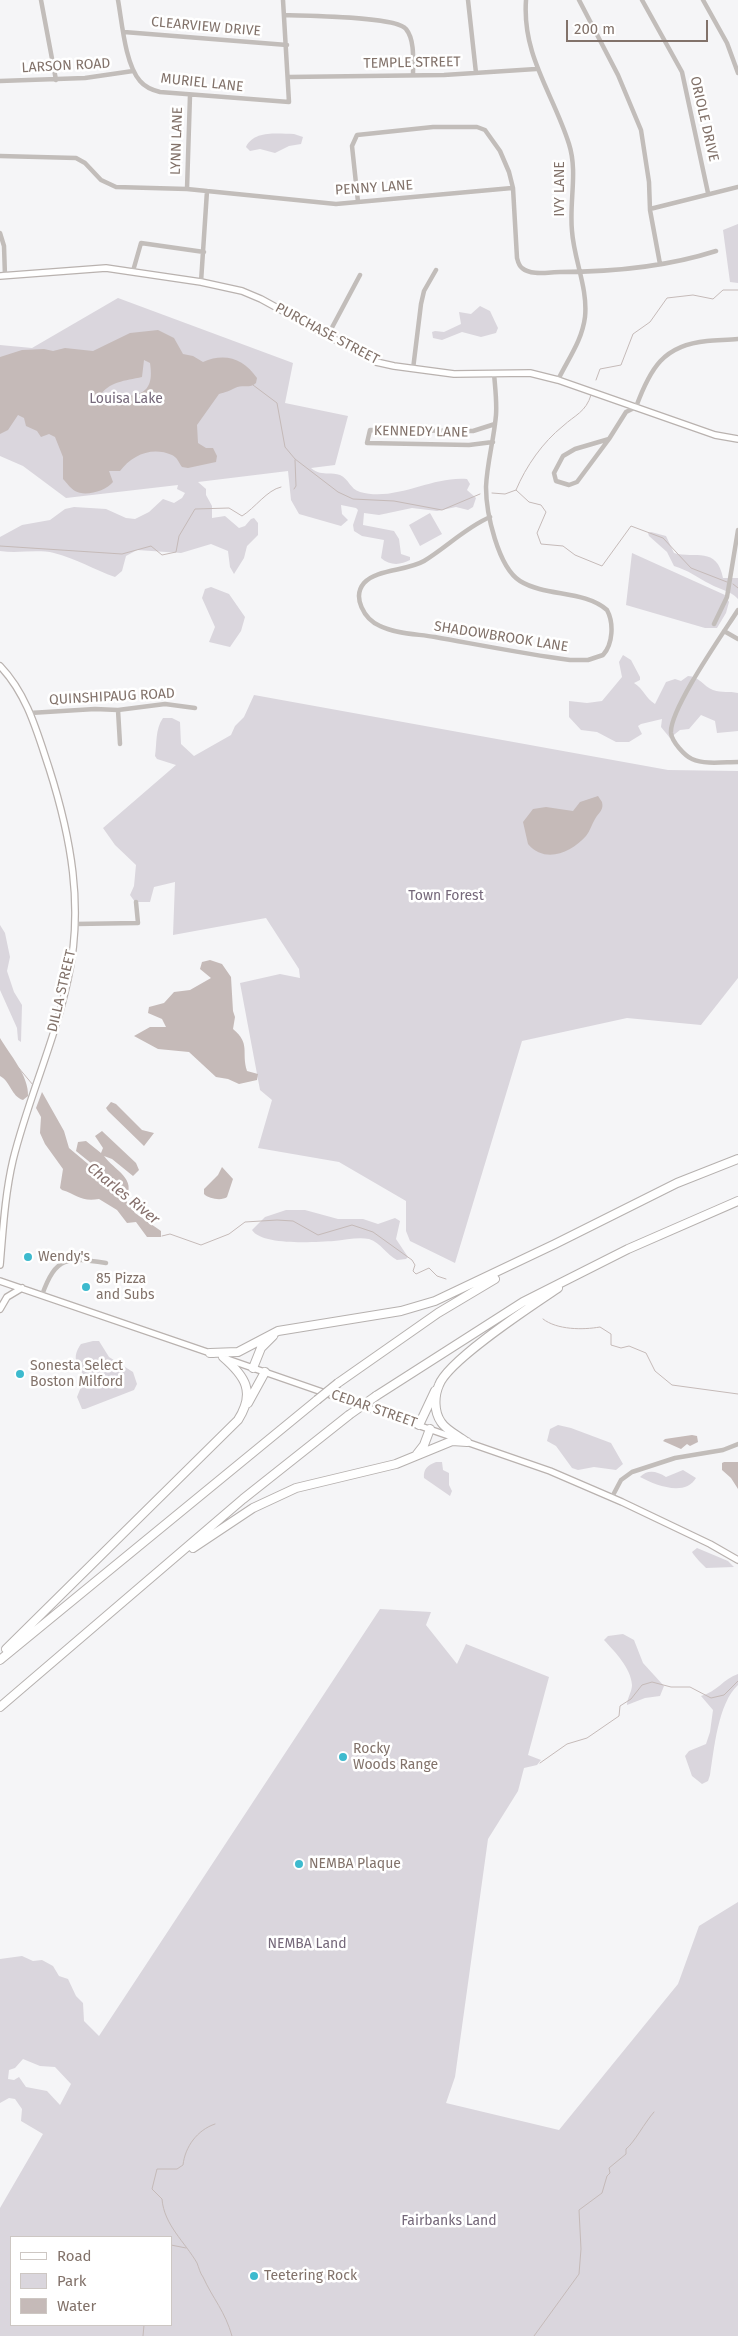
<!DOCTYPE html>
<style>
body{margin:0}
#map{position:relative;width:738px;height:2336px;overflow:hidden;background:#f5f5f7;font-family:"Fira Sans",sans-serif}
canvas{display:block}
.legend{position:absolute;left:10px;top:2236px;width:162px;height:90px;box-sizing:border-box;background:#fff;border:1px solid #cdc7c3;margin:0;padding:6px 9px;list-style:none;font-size:15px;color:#82726a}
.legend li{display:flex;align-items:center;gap:10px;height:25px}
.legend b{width:25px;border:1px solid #cdc7c3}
.scale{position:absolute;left:566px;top:20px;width:142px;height:22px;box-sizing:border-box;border:2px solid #82726a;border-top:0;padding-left:6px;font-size:15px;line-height:18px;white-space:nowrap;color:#82726a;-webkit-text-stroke:4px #fff;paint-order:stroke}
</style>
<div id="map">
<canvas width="738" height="2336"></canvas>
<ul class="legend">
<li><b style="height:6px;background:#fff"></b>Road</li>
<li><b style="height:14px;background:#dad6dd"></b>Park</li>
<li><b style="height:14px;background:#c5bab8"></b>Water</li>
</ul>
<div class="scale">200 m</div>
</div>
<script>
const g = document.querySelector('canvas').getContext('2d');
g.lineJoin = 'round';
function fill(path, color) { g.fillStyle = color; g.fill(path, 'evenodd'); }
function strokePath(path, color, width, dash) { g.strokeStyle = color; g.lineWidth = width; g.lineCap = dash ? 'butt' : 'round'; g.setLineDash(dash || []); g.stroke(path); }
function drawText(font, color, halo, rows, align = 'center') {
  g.font = font + ' "Fira Sans",sans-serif'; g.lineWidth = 5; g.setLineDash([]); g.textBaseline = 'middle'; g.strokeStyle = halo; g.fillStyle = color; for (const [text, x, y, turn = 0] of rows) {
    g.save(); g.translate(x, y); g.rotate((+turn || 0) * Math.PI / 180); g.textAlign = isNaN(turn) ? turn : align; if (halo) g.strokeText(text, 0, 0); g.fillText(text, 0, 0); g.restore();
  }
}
fill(new Path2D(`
 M 294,134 L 303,137 L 301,144 L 289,146 L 275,153 L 260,149 L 250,151 L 246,147 C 254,130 278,134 294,134 Z
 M 738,224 L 738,283 L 730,282 L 723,230 Z
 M 118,298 L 293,363 L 285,403 L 348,416 L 335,465 L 311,468 C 321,477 330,471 340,475 C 349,479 350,489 360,492 C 396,502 431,476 467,479 L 470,484 L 467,490 L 476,498 L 473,507 L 468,510 L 456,507 L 437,511 L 412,508 L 379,515 L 364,513 L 363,525 L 394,531 L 399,539 L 401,554 L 410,557 L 410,560 C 401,565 390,566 381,558 L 384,540 L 362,536 L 354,531 L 353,525 L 358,510 L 356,508 L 341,505 L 342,514 L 348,520 L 341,526 L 299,514 L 291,500 L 288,471 L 198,482 L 206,489 L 206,495 L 212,506 L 212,518 L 225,516 L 239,528 L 245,526 L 251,519 L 254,518 L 258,523 L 258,535 L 247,546 L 244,558 L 234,574 L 230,567 L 228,551 L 211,544 L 181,553 L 137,550 L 126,556 L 122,571 L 115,577 C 95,570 75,558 54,553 C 36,549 18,554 0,551 L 0,537 L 22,525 L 50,520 L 65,509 L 74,507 L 106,509 L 126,518 L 135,519 L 149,512 L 163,499 L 174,503 L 182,498 L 185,493 L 177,489 L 178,485 L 66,498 L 23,466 L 0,456 L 0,345 L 32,348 Z
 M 480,306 L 490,311 L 498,328 L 496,333 L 481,337 L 462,332 L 442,340 L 433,338 L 432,332 L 435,331 L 444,332 L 461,324 L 459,312 L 471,314 Z
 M 430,513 L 442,534 L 420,546 L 409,525 Z
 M 651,532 L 666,536 L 674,553 C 695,559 717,546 723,578 L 738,578 L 738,599 C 730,590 720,590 710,584 C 698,578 688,570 674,566 L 667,552 L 649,536 L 648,533 Z
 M 632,553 L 725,595 L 729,602 L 726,613 L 717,628 L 705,628 L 626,605 Z
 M 211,587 L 229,594 L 245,617 L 241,631 L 230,647 L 209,642 L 215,627 L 202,598 L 205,589 Z
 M 623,655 L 631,660 L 640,677 L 640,680 L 634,683 C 644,689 645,698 655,704 L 666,682 L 675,679 L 681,681 L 688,676 C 699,676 703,686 713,690 C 722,693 729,691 738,693 L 738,731 L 717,733 L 715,721 L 701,715 L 689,729 L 680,730 L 670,738 L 661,727 L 662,719 L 641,724 L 638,726 L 642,734 L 629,742 L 616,742 L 597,732 L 581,730 L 569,717 L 569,701 L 587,703 L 602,701 L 622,677 L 619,662 Z
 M 254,695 L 668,770 L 738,771 L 738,978 L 701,1025 L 627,1018 L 522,1041 L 455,1263 L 410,1241 L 406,1231 L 406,1201 L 339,1162 L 258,1148 L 272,1100 L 260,1090 L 240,983 L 280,974 L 300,978 L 299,969 L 266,918 L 173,935 L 175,882 L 154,887 L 150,902 L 135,902 L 130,895 L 134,886 L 136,865 L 115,845 L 103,828 L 176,765 L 157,759 L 155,756 C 157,744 155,729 163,718 L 172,718 L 180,722 L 181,744 L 194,756 L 231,735 L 235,726 L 244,717 Z
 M 0,925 L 5,933 L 10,957 L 7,971 L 14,992 L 22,1005 L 21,1042 L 18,1040 L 17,1028 L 0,990 Z
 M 286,1210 L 305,1210 L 338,1219 L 363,1219 L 378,1224 L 395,1218 L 400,1221 L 396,1239 L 408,1257 L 406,1259 L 397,1260 C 387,1255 381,1243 369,1239 C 358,1237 345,1240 334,1241 C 315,1242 262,1246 252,1230 L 265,1217 Z
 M 93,1341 L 99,1341 L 109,1357 L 133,1372 L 137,1384 L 134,1390 L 85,1409 L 82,1409 L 77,1397 L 85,1377 C 77,1365 71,1358 81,1344 Z
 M 558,1425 L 571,1428 L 611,1443 L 623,1464 L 616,1470 L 594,1467 L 578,1470 L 572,1468 L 556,1446 L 547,1441 L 550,1429 Z
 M 436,1462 L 442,1462 L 443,1470 L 449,1473 L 449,1485 L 452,1491 L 450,1496 L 424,1478 C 423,1469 428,1465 436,1462 Z
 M 683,1470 L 696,1478 C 685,1497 655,1485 640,1477 C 647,1469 657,1471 666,1477 Z
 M 697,1548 L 728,1561 L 734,1567 L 706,1568 C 703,1565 694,1556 692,1552 Z
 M 380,1609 L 431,1612 L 426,1625 L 457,1664 L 466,1644 L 549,1677 L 528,1755 L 541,1760 L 537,1765 L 524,1768 L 518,1791 L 488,1839 L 455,2077 L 446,2103 L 559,2130 L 678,1984 L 699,1926 L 738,1902 L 738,2336 L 0,2336 L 0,2208 L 43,2134 L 21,2121 L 22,2109 L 15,2099 L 9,2098 L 0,2103 L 0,1959 L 22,1956 L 33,1961 L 42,1960 L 53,1966 L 59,1976 L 68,1979 L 76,1996 L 83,2003 L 84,2021 L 99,2036 ZM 23,2059 L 40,2066 L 55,2067 L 71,2084 L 60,2105 L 47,2091 L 26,2087 L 19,2077 L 14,2080 L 8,2079 L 9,2070 L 15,2068 ZM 11,2237 L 171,2237 L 171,2325 L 11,2325 Z
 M 623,1634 L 634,1640 L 643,1663 L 664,1686 L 660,1696 L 645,1698 L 627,1705 C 627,1698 632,1692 632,1685 C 631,1668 615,1652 604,1640 L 608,1636 Z
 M 738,1674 L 738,1685 C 718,1703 714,1750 710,1775 L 708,1781 L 702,1784 L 692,1776 L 685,1756 L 689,1751 L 706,1744 L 710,1732 L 713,1710 L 701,1696 C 717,1692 723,1679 738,1674 Z`), '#dad6dd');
fill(new Path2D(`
 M 158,330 L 174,338 L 183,354 L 193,356 L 203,362 C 225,352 244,359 257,378 L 256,383 C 250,389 243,384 235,388 C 229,391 226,392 219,394 L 197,425 L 198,443 L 206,448 L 213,448 L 217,456 L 216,462 L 188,468 L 182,467 C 179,463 177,457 172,455 C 152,446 132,455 120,471 L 109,471 L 113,482 C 106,491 85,497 75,491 C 70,488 66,482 63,479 L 63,457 L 55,437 L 49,434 L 41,437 L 37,431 L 26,426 L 24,418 L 18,415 L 8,430 L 0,434 L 0,357 L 22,350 L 44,349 L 53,351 L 65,348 L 93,351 L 130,333 ZM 144,360 L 150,363 C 152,377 152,391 135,395 C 131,396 127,395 123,396 C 118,398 114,402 110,406 L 101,403 L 99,397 C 109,381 125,381 142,377 Z
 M 598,796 L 602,802 C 604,810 599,812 595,819 C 592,824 590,831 586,836 C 571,853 545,864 528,844 L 523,822 L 533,809 L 546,807 L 573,811 L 580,802 Z
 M 210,960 L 222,964 L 231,977 L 233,1011 L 235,1017 L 233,1029 C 251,1044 241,1052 247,1071 L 258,1074 L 257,1080 L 239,1084 L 228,1079 L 216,1077 L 189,1052 L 158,1049 L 134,1036 L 150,1027 L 166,1027 L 162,1019 L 148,1013 L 149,1007 L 164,1003 L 174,992 L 190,990 L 211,978 L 200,969 L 202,962 Z
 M 0,1038 C 10,1055 29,1076 28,1096 L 23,1100 C 11,1096 11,1082 0,1076 Z
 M 42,1092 L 64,1131 L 69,1148 L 106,1179 L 117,1193 L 120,1190 L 118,1185 L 76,1151 L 78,1142 L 86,1141 L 101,1153 L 103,1148 L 95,1136 L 102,1131 L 136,1163 L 139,1170 L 133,1176 L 112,1159 L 104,1156 C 114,1170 138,1179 125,1199 L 135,1213 L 161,1231 L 161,1237 L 147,1237 L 136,1222 L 127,1223 L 117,1210 L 99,1199 C 81,1202 78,1195 62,1190 L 60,1188 L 63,1169 L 45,1144 L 40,1133 L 41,1117 L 36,1108 Z
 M 111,1102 L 116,1104 L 142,1130 L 154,1133 L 144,1146 L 108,1111 L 106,1108 Z
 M 222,1167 L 233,1179 L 227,1197 C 222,1201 209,1199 204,1194 L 204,1189 L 218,1175 Z
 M 692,1435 L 697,1436 L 698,1442 L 690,1446 L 687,1444 L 681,1449 L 663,1441 L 665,1439 Z
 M 724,1462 L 738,1462 L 738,1489 L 731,1478 L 722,1470 L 722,1463 Z`), '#c5bab8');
strokePath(new Path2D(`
 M 596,380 L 600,369 L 621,365 L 633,334 L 650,322 L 667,298 L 693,295 L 713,299 L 723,290 L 738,290
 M 253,385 L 277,403 L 285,447 L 295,459 L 338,492 L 353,499 L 394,501 L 442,510 L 480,494
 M 294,489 L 296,486 L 295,460
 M 516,490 C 526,466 543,442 563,426 C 575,415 586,412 591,395
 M 492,493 L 505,494 L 516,490 L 529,502 L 541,505 L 546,512 L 537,533 L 541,544 L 563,546 L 575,555 L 602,566 L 631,526 L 663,538 L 691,568 L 727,582
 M 0,546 L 122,554 L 151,546 L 162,555 L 176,552 L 179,536 L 195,509 L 229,508 L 242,516 C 255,508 267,490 281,487
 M 733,584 L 738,588
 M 18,1067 L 33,1085
 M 162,1236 L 170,1234 L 201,1245 L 229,1234 L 245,1222 L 277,1220 L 293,1221 L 318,1235 L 352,1225 L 373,1232 L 412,1260 L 415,1265 L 413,1271 L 416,1274 L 429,1268 L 437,1276 L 446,1279
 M 543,1319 C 557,1330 583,1330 600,1327 L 611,1334 L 611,1345 L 621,1348 L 629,1346 L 646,1353 L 655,1371 L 672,1385 L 738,1394
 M 540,1763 L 567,1744 L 587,1738 L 619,1716 L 620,1706 L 631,1699 L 642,1685 L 652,1682 L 671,1687 L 690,1687 L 711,1698 L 724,1695 L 738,1681
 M 215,2124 C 197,2130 185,2147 183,2165 L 177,2169 L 157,2169 L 152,2189 L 162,2199 C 164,2225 185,2242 197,2263 C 199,2268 200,2273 203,2277 C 213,2299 225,2311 232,2336
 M 171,2245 L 186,2248
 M 143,2336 L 144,2325
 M 534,2336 L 579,2274 L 581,2249 L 579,2210 L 602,2193 L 607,2176 L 610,2173 L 609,2168 L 626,2154 L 626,2149 C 634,2143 645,2122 654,2112`), '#c5bab8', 1);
const secondary = new Path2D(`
 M 0,276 L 106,268 L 201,282 L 242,291 L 261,299 L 376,362 L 394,366 L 454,374 L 530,373 L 558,380 L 715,435 L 738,439
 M 0,666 C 27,694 37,732 49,768 C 71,837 84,907 68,979 C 55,1041 28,1099 13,1160 C 5,1194 3,1230 0,1265
 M 0,1281 L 213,1354
 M 0,1309 L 7,1297 L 22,1288
 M 227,1359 L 550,1471 L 622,1502 L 710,1544 L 738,1560`);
const highway = new Path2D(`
 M 210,1353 L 238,1352 L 278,1331 L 401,1311 L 435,1301 L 555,1244 L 677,1183 L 738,1159
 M 253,1368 L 261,1348 L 273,1336
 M 338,1383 L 438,1313 L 495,1279
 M 376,1396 L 523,1302 L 628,1249 L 738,1201
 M 248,1403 L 265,1372
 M 419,1425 L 435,1391
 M 465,1441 C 457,1435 446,1430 441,1422 C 434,1412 434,1396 439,1385 C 448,1360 533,1305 558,1288
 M 417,1454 L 424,1445 L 430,1429
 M 193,1548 L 253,1508 L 296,1488 L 396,1464 L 452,1441 L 467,1442
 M 6,1649 L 238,1420 C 256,1392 245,1376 223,1357
 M 0,1660 L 317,1400
 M 0,1707 L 243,1499 L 349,1415`);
strokePath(secondary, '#b9b2af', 8);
strokePath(highway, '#b6b1af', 10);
strokePath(new Path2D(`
 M 41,0 L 56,80
 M 118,0 C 122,22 125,64 140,81 C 145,87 152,90 160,92 L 289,102 L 283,0
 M 468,0 L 476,73
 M 526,0 C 522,56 553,93 569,144 C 578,172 569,202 572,231 C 574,260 588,288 585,317 C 582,341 568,359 558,380
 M 579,0 L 618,75 L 641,130 L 649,182 L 650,210 L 660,264
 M 642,0 L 682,72 L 708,193
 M 703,0 L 727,43 L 738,73
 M 284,15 C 304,16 396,16 406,29 C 415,40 413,61 413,75
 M 124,32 L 287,45
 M 289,77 L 444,75 L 536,69
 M 0,81 L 85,78 L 133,71
 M 0,156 L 76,158 L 85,163 L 101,180 L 116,187 L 187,189 L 336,204 L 512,188
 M 187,189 L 190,95
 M 358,202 L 352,146 L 357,135 L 433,127 L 477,127 L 485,130 L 500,151 L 509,172 L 513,188 L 517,258 C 518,262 519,266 522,268 C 531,276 549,272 560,272 C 613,272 666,267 716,251
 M 650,209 L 738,187
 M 0,233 L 4,246 L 5,276
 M 133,271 L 141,243 L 204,252
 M 201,282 L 207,191
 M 328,335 L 360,275
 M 413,369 L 421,304 L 424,291 L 436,270
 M 609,439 L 577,482 L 569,485 L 556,481 L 554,473 L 563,456 L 575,449 L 609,439 L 626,412 L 636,407 C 650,369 663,345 707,341 C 717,340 728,340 738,339
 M 493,442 L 469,445 L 367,443 L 370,430 L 473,431 L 495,424
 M 490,517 C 465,528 447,547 424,561 C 407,571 376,569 364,583 C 352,597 364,619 380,626 C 396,634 418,634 435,637 C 480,645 525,654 570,660 L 588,660 L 603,655 C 613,644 614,623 607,610 C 584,590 546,597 520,581 C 498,567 486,513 486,487 C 487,463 494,439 496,415 C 497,401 495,387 494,373
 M 738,610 C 724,632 669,710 671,733 C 672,742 685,756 692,759 C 705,765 724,762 738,762
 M 714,624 L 727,597 L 738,530
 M 724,631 L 738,639
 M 118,710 L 120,744
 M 30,713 L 95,709 L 118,710 L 165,704 L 195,708
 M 75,924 L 138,923 L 136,902
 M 42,1295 C 56,1256 67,1257 106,1263
 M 612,1497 L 621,1480 L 632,1472 L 675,1458 L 723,1450 L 738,1444`), '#c2bdba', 4.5);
strokePath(secondary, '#fff', 5.5);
strokePath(highway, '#fff', 8);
const highwayBridge = new Path2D(`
 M 317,1400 L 338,1383
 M 349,1415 L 376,1396`);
strokePath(highwayBridge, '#b6b1af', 10, []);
strokePath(highwayBridge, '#fff', 8);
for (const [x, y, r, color] of [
 [28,1257,5,"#3dbace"],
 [86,1287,5,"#3dbace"],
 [20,1374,5,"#3dbace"],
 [343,1757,5,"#3dbace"],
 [299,1864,5,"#3dbace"],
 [254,2276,5,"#3dbace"]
]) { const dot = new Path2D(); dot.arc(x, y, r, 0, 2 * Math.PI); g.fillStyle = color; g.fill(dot); strokePath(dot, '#fff', 2); }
drawText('14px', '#82726a', '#fff', [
 ["CLEARVIEW DRIVE",206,27,5],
 ["TEMPLE STREET",412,63,-1],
 ["LARSON ROAD",66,66,-3],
 ["MURIEL LANE",202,83,6],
 ["ORIOLE DRIVE",704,119,77],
 ["LYNN LANE",177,141,-88],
 ["PENNY LANE",374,188,-4],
 ["IVY LANE",560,189,-90],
 ["PURCHASE STREET",327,334,28],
 ["KENNEDY LANE",421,432,1],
 ["SHADOWBROOK LANE",501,637,9],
 ["QUINSHIPAUG ROAD",112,697,-3],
 ["DILLA STREET",62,991,-77],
 ["CEDAR STREET",374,1409,19]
]);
drawText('14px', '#75687a', '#fff', [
 ["Louisa Lake",126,399],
 ["Town Forest",446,896],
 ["NEMBA Land",307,1944],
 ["Fairbanks Land",449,2221]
]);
drawText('14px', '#82726a', '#fff', [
 ["Wendy's",38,1257],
 ["85 Pizza",96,1279],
 ["and Subs",96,1295],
 ["Sonesta Select",30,1366],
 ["Boston Milford",30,1382],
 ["Rocky",353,1749],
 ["Woods Range",353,1765],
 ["NEMBA Plaque",309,1864],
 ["Teetering Rock",264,2276]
], 'left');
drawText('italic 15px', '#856f6b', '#fff', [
 ["Charles River",123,1194,39]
]);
</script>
